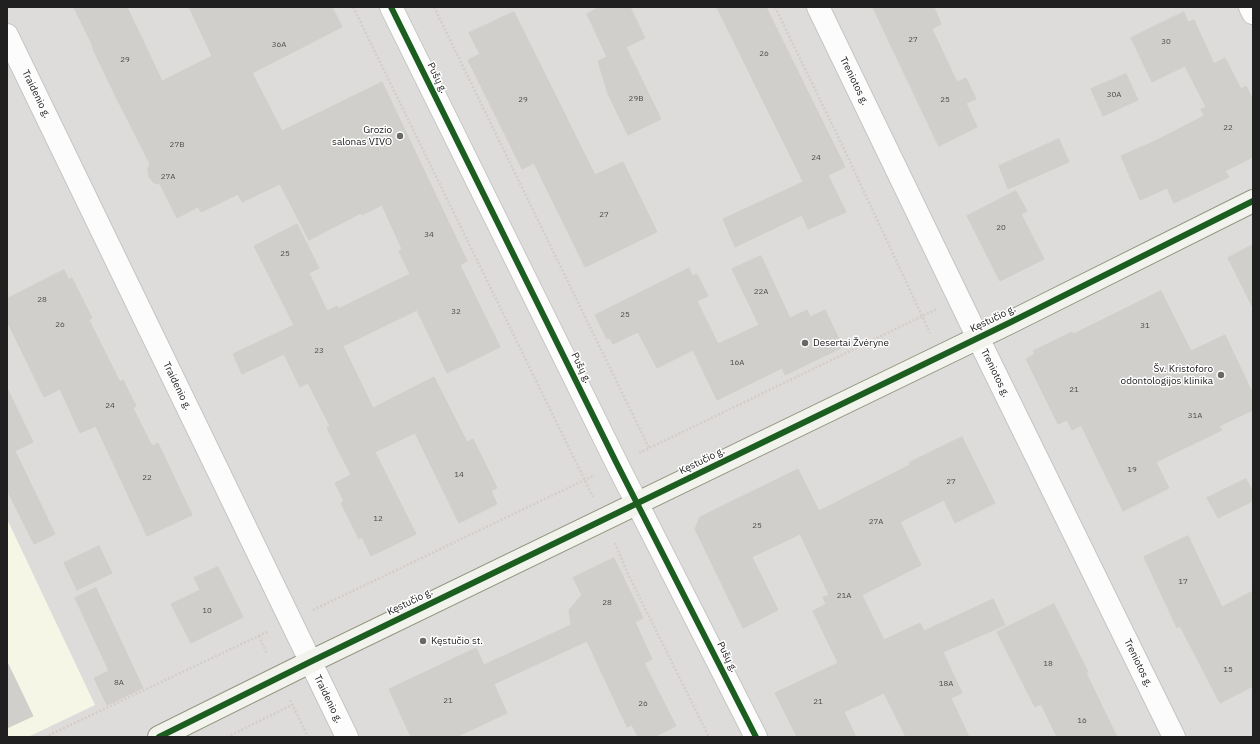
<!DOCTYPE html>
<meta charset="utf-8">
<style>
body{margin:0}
#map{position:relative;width:1260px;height:744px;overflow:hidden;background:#eeede9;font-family:"IBM Plex Sans",sans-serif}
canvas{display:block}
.frame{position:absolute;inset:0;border:8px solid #202020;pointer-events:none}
</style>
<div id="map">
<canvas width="1260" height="744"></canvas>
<div class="frame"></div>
</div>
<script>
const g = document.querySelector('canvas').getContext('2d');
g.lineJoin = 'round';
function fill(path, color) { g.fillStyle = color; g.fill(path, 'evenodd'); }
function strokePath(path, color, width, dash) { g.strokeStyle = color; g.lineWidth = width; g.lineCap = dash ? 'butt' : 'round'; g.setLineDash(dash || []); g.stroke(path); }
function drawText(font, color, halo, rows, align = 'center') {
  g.font = font + ' "IBM Plex Sans",sans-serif'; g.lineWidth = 3; g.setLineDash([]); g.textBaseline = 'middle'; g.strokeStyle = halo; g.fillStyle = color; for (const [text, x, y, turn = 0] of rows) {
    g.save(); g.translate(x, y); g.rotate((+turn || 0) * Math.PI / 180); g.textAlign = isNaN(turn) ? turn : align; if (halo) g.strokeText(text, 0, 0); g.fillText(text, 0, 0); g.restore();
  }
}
fill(new Path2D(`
 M 7,7 L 1253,7 L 1253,737 L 7,737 Z`), '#dddcda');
fill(new Path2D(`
 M 7,519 L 95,705 L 28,737 L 7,737 Z`), '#f5f6e6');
const building = new Path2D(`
 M 74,7 L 127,7 L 162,81 L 212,56 L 189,7 L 332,7 L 342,27 L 252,73 L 282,131 L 382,82 L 467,261 L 460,265 L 500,347 L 447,373 L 417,310 L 343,346 L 373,408 L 434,377 L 467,442 L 473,439 L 497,488 L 491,491 L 497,504 L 459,523 L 415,433 L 375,452 L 416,534 L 371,556 L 362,537 L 359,539 L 341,503 L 344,501 L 335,483 L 351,475 L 327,428 L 330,426 L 308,383 L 300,387 L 284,354 L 242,374 L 233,354 L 294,325 L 254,246 L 297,224 L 319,268 L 309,273 L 327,311 L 337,306 L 338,309 L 410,274 L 399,251 L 402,249 L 382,205 L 362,215 L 361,213 L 309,240 L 280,184 L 242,202 L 238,194 L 201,212 L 198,207 L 177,218 L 160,184 L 154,183 L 149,177 L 148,169 L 150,164 L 116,97 L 92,47 L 93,47 Z
 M 600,7 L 630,7 L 645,38 L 626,47 L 661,119 L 628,135 L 608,94 L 598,61 L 607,57 L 587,14 Z
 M 717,7 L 766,7 L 845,167 L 828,175 L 846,212 L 808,229 L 802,215 L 735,247 L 723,219 L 803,182 Z
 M 873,7 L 934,7 L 941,24 L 932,29 L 957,82 L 966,78 L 976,99 L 966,103 L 977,127 L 939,146 Z
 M 514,12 L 595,175 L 623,162 L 657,232 L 585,267 L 534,163 L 522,169 L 468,60 L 480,54 L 469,33 Z
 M 1184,12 L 1188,22 L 1194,20 L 1214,64 L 1225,58 L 1241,89 L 1246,86 L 1253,100 L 1253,157 L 1225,171 L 1229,177 L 1174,203 L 1167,188 L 1140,200 L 1121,156 L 1155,141 L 1204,116 L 1201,109 L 1206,107 L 1185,66 L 1152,82 L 1131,38 Z
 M 1126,74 L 1138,100 L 1103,116 L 1091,89 Z
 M 1059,139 L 1069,162 L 1008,189 L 999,166 Z
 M 1016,191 L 1027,211 L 1021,214 L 1044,259 L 1000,281 L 967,216 Z
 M 1253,245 L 1253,308 L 1228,258 Z
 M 761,256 L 790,318 L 807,310 L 810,317 L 825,310 L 843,347 L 785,375 L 782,368 L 717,400 L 693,350 L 657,368 L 638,332 L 613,344 L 610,338 L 607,339 L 595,315 L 689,268 L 692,276 L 697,274 L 708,296 L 697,301 L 718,344 L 759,325 L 732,269 Z
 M 64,270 L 69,280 L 72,278 L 92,318 L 89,320 L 120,382 L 123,380 L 136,406 L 133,408 L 152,446 L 158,443 L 192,515 L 147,536 L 96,426 L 80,433 L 60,389 L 44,397 L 7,321 L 7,299 Z
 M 1161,291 L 1191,351 L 1225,335 L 1253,394 L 1253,410 L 1219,426 L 1222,430 L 1156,462 L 1169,488 L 1123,511 L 1081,425 L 1072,430 L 1067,420 L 1058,424 L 1026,359 L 1035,354 L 1033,351 L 1072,332 L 1073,334 Z
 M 7,388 L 33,442 L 15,451 L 55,534 L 34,544 L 7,490 Z
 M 962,437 L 995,503 L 955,523 L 944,500 L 900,522 L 921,565 L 862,595 L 884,640 L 920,623 L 924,631 L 993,599 L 1005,625 L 943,652 L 962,693 L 951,698 L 969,737 L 906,737 L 884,693 L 844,712 L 856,737 L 797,737 L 775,693 L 838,663 L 813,611 L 826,604 L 823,597 L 829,595 L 800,534 L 752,557 L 778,610 L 743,628 L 695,529 L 700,517 L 798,469 L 819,511 L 910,465 L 909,463 Z
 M 1246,479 L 1253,492 L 1253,501 L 1218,518 L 1207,498 Z
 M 1188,536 L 1222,607 L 1253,591 L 1253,686 L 1220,703 L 1180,626 L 1177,628 L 1144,557 Z
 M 99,546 L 112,573 L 77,590 L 64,563 Z
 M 614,558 L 643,618 L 635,622 L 652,659 L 644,663 L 676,726 L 654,737 L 638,737 L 632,725 L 627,727 L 587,641 L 494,684 L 507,713 L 456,737 L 411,737 L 389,689 L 476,648 L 484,665 L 571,625 L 569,610 L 582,595 L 573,578 Z
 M 218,567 L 243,617 L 191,643 L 171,604 L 200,590 L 194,578 Z
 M 96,588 L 143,688 L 107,705 L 94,678 L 109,671 L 75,598 Z
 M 1054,604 L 1088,672 L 1086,673 L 1117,737 L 1057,737 L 1041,704 L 1035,707 L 997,632 Z
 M 7,662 L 33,716 L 7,728 Z`);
fill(building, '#d1cfcc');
strokePath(building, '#d1cfca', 1);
const street = new Path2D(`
 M 391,7 L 617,464 L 756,737
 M 818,7 L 978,338 L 1174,737
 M 1250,7 L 1253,13
 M 7,35 L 347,737`);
const secondary = new Path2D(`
 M 159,737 L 310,662 L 1011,322 L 1253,201`);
strokePath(street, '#c5c5c3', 24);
strokePath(secondary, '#939782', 24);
strokePath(new Path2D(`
 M 353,7 L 593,497
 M 434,7 L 649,448
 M 775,7 L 844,149 L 930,333
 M 639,453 L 937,309
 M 615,543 L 627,572 L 709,737
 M 313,610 L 595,475
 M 259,636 L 267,654
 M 290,700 L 308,737
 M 45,737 L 269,631
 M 227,737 L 292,705`), '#d6ccc9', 2.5, [2, 2]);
strokePath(street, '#fcfcfc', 22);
strokePath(secondary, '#f2f3ec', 22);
strokePath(new Path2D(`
 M 391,7 L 617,464 L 756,737
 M 159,737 L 310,662 L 1011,322 L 1253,201`), '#1b5e20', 6);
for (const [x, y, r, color] of [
 [400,136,4,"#686866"],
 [805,343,4,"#686866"],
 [1221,375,4,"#686866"],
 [423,641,4,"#686866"]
]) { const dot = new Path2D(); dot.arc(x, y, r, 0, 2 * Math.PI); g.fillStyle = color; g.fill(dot); strokePath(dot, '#fff', 1.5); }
drawText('8px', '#4c4c4b', null, [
 ["27",913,40],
 ["30",1166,42],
 ["36A",279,45],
 ["26",764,54],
 ["29",125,60],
 ["30A",1114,95],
 ["29B",636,99],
 ["29",523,100],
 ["25",945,100],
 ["22",1228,128],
 ["27B",177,145],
 ["24",816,158],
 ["27A",168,177],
 ["27",604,215],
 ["20",1001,228],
 ["34",429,235],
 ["25",285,254],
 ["22A",761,292],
 ["28",42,300],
 ["32",456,312],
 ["25",625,315],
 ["26",60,325],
 ["31",1145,326],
 ["23",319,351],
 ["16A",737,363],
 ["21",1074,390],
 ["24",110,406],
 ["31A",1195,416],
 ["19",1132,470],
 ["14",459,475],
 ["22",147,478],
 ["27",951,482],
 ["12",378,519],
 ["27A",876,522],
 ["25",757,526],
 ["17",1183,582],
 ["21A",844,596],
 ["28",607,603],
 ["10",207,611],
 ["18",1048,664],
 ["15",1228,670],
 ["8A",119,683],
 ["18A",946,684],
 ["21",448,701],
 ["21",818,702],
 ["26",643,704],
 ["16",1082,721]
]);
drawText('10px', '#202020', '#fff', [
 ["Pušų g.",437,78,64],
 ["Treniotos g.",854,81,64],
 ["Traidenio g.",36,94,64],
 ["Kęstučio g.",993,319,-26],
 ["Pušų g.",581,368,64],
 ["Treniotos g.",995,373,64],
 ["Traidenio g.",177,386,64],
 ["Kęstučio g.",702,461,-26],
 ["Kęstučio g.",410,602,-26],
 ["Pušų g.",727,657,63],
 ["Treniotos g.",1138,663,64],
 ["Traidenio g.",328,699,64]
]);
drawText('10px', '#202020', '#fff', [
 ["Grozio",392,130],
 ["salonas VIVO",392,142],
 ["Desertai Žvėryne",813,343,"left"],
 ["Šv. Kristoforo",1213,369],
 ["odontologijos klinika",1213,381],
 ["Kęstučio st.",431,641,"left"]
], 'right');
</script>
